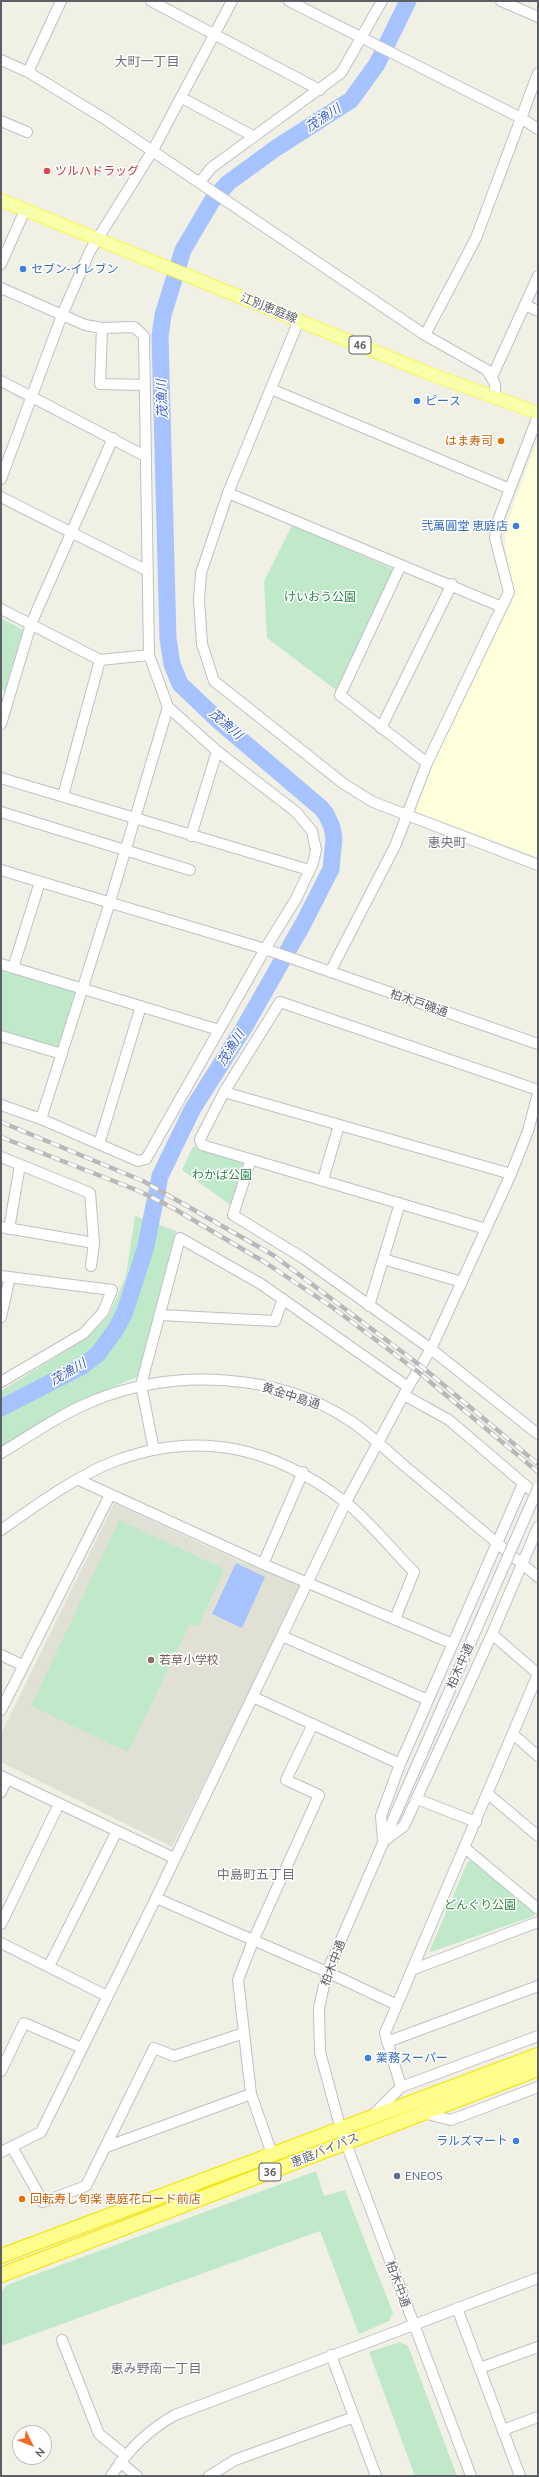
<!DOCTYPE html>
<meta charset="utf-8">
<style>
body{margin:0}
#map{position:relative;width:539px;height:2477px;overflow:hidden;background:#f0f0e5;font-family:Ubuntu,sans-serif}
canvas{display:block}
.frame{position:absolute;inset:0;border:2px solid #5d5f67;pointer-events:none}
.north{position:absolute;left:12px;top:2425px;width:40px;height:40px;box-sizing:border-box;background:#fff;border:1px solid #bebfc2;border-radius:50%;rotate:133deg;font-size:11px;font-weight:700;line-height:16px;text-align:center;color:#5d5f67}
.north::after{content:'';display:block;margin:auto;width:14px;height:18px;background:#f66826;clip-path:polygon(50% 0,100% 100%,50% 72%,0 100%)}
</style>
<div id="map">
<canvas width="539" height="2477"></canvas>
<div class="frame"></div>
<div class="north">N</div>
</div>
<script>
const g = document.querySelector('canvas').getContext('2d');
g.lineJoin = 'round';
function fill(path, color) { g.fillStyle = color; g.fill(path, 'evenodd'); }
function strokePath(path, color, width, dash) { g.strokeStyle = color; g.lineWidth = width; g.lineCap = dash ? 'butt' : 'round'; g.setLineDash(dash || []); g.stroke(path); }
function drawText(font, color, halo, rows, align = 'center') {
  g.font = font + ' Ubuntu,"Noto Sans JP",sans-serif'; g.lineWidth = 3; g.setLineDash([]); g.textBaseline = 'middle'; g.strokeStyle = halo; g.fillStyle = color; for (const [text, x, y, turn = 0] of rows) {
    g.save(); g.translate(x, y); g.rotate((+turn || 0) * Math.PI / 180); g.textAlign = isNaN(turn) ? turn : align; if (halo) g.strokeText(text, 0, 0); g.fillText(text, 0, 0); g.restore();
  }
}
fill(new Path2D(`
 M 538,439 L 538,857 L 411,810 L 515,595 L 505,546 L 505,528 Z`), '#ffffdb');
fill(new Path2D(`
 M 114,1503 L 237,1560 L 302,1585 L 172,1847 L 1,1762 L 1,1734 Z`), '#e0e0d4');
fill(new Path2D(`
 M 292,525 L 395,570 L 336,690 L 267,638 L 264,581 Z
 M 1,618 L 25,631 L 5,691 L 1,689 Z
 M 1,969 L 75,992 L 58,1049 L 1,1031 Z
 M 193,1146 L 248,1163 L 233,1207 L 182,1170 Z
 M 135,1216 L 176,1231 L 139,1376 L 90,1397 L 1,1447 L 1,1391 L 88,1337 L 109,1315 L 126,1276 Z
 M 119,1520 L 224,1569 L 198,1627 L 190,1624 L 128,1752 L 31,1706 Z
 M 468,1861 L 472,1861 L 534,1913 L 534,1916 L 431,1952 L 430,1950 Z
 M 316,2171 L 324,2196 L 345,2190 L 393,2313 L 389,2321 L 359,2334 L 320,2231 L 1,2346 L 1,2292 L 7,2285 Z
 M 400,2342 L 408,2346 L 457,2476 L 415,2476 L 369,2352 Z`), '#c0e9ca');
fill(new Path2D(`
 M 236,1563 L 265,1577 L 242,1628 L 212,1614 Z`), '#a6c3ff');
strokePath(new Path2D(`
 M 1,1408 L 81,1367 L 98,1354 L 116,1329 L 125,1312 L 146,1246 L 160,1176 L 192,1110 L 245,1026 L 303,924 L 331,869 L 334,838 L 332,827 L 326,814 L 320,807 L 220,722 L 180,684 L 172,664 L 168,639 L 160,336 L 163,315 L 183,250 L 212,201 L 228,183 L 276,148 L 351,100 L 377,64 L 408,1`), '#a6c3ff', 17);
const minor = new Path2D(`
 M 151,1 L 320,90
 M 289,1 L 521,118 L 538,129
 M 501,1 L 538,17
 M 1,60 L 28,72 L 105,119 L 425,335 L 487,370 L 495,384 L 495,398
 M 28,72 L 61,1
 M 182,98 L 253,136
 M 1,121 L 27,132
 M 200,182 L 211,168 L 341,73 L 382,1
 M 1,264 L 25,210
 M 1,288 L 85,325 L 102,328 L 134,327 L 144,336 L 149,655 L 168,707 L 217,751 L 296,812 L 312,831 L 316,850 L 313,863 L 296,899 L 265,949 L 146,1159 L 138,1161 L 41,1119 L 1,1105
 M 525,305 L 538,311
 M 299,320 L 228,493 L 201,573 L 199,600 L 202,644 L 214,681 L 344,784 L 373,802 L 538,865
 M 102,328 L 100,384 L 145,385
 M 425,335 L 476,238 L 538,73
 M 492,377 L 538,276
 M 1,381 L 145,456
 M 271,389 L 510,489
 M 1,479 L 62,315 L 90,251 L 153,150 L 232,1
 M 228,493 L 502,607
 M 1,497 L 148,571
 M 401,565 L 340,695 L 427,763
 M 1,609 L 100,660 L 149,655
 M 1,724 L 31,624 L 113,438
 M 381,728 L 452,584
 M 1,778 L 309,870
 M 63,796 L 100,660
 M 1,812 L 190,870
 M 191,836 L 217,751
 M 1,870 L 265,949 L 538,1044
 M 1,964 L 219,1030
 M 13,968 L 40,882
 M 330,972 L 395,846 L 427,763 L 509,592 L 495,538 L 497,523 L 538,416
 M 1,1036 L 62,1054
 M 224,1092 L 511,1174
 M 41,1119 L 110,902 L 168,707
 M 99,1144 L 141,1006
 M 1,1157 L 90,1193 L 94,1243 L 1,1227
 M 251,1159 L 233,1215 L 303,1258 L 431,1349 L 538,1434
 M 323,1180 L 339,1125
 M 9,1229 L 20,1165
 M 486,1229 L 202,1145 L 200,1139 L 224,1092 L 280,1002 L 538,1090
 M 383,1259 L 462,1282
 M 91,1266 L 94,1243
 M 1,1276 L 112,1290 L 103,1312 L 84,1333 L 1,1382
 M 369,1306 L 400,1203
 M 160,1315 L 275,1321 L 283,1299
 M 1,1317 L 10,1277
 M 404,1395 L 449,1420 L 538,1496
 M 154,1450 L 141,1385 L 180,1238 L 261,1284 L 408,1387
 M 1,1453 C 31,1435 61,1414 93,1401 C 174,1368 278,1372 352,1422 C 371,1435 389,1453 407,1468 C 451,1504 494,1541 538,1577
 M 79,1480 L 263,1564 L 453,1644
 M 1,1530 C 35,1506 76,1476 115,1461 C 200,1429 274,1448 344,1501 C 367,1518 393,1551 414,1572 L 395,1619
 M 263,1564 L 303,1472
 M 492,1634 L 538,1674
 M 282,1636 L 428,1700
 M 1,1655 L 22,1665
 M 253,1697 L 400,1764
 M 1,1710 L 110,1495
 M 513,1734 L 538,1756
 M 1,1776 L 174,1858
 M 1,1792 L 7,1779
 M 488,1794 L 538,1836
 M 417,1799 L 476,1822
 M 399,1806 L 327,1972 L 319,2008 L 320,2052 L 341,2130 L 471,2476
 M 383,1840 L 381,1816 L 400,1764 L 523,1484
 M 384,1841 L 404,1826 L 492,1634 L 538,1527
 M 465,1848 L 538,1909
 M 156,1898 L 327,1972 L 397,2005
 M 1,1924 L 59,1804
 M 1,1943 L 107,1996
 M 49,1966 L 117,1831
 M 414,1969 L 538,1922
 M 387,2042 L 538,1986
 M 1,2071 L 24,2023 L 82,2048
 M 401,2087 L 385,2033 L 538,1674
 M 423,2113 L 451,2120 L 538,2087
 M 372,2116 L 401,2087 L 538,2036
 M 12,2147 L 43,2202 L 86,2186 L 154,2048 L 174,2056 L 244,2033
 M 106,2147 L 251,2094
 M 1,2152 L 41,2132 L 156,1898 L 346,1502 L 408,1387 L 431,1349 L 511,1174 L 528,1131 L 538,1093
 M 272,2154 L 251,2094 L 238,1980 L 253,1941 L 319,1795 L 286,1780 L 313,1724
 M 457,2308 L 520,2476
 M 62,2340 L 99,2434 L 126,2456
 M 331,2355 L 376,2476
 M 480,2368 L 538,2347
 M 503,2430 L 538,2417
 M 120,2462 L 137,2476
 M 111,2476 C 128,2450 148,2430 175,2415 L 538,2278
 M 209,2476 L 235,2460 L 354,2417`);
const major = new Path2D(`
 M 1,200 L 428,373 L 538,413`);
const highway = new Path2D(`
 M 1,2256 L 538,2055
 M 1,2275 L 538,2069`);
strokePath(minor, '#bfc0c7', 12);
strokePath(major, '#fcf553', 14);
strokePath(highway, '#f5e400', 16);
strokePath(minor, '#fff', 10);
strokePath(major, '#f8ffab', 12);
strokePath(highway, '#fffe8d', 14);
const rail = new Path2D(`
 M 1,1122 L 143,1181 L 273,1255 L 421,1366 L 538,1464
 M 1,1137 L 139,1191 L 173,1208 L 266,1263 L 332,1307 L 417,1371 L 538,1472`);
strokePath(rail, '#b8b8ba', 4.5);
strokePath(rail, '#fff', 3, [9]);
const minorBridge = new Path2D(`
 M 399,1806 L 538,1488`);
strokePath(minorBridge, '#bfc0c7', 12, []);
strokePath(minorBridge, '#fff', 10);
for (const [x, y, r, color] of [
 [47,171,4,"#e0444e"],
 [23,269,4,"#3f7fe0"],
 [417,401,4,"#3f7fe0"],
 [501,441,4,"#e8710a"],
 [516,526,4,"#3f7fe0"],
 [151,1660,4,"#8d6e63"],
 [368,2058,4,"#3f7fe0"],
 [516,2141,4,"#3f7fe0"],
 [397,2176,4,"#5c6f8a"],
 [22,2199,4,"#e8710a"]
]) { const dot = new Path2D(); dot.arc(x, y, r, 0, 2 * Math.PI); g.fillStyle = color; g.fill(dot); strokePath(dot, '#fff', 1.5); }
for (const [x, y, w] of [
 [360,345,22],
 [270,2172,22]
]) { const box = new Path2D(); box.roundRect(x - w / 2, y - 9, w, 18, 3); g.fillStyle = '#fff'; g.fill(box); strokePath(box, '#5d5f67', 1); }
drawText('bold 11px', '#5d5f67', null, [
 ["46",360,345],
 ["36",270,2172]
]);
drawText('12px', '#be3a42', '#fff', [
 ["ツルハドラッグ",55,171]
], 'left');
drawText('12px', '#366cbe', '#fff', [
 ["セブン-イレブン",31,269],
 ["ピース",425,401],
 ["弐萬圓堂 恵庭店",508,526,"right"],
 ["業務スーパー",376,2058],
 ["ラルズマート",508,2141,"right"]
], 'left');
drawText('12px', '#5d5f67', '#fff', [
 ["江別恵庭線",269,308,22],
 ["柏木戸磯通",419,1003,19],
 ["黄金中島通",291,1396,18],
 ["柏木中通",460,1666,-66],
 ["柏木中通",333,1963,-69],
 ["恵庭バイパス",325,2150,-22],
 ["柏木中通",398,2284,70]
]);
drawText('12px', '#c56008', '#fff', [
 ["はま寿司",493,441],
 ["回転寿し旬楽 恵庭花ロード前店",30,2199,"left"]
], 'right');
drawText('12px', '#2e8447', '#fff', [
 ["けいおう公園",320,597],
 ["わかば公園",222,1175],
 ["どんぐり公園",480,1905]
]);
drawText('12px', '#785e54', '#fff', [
 ["若草小学校",159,1660]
], 'left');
drawText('12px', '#4e5e75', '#fff', [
 ["ENEOS",405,2176]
], 'left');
drawText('13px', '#6e7079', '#fff', [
 ["大町一丁目",147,62],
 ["恵央町",447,843],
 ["中島町五丁目",256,1875],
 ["恵み野南一丁目",156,2369]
]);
drawText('italic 13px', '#3f62cc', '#fff', [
 ["茂漁川",323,118,-33],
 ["茂漁川",162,399,-92],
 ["茂漁川",226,724,41],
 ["茂漁川",231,1048,-58],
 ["茂漁川",68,1372,-30]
]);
</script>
